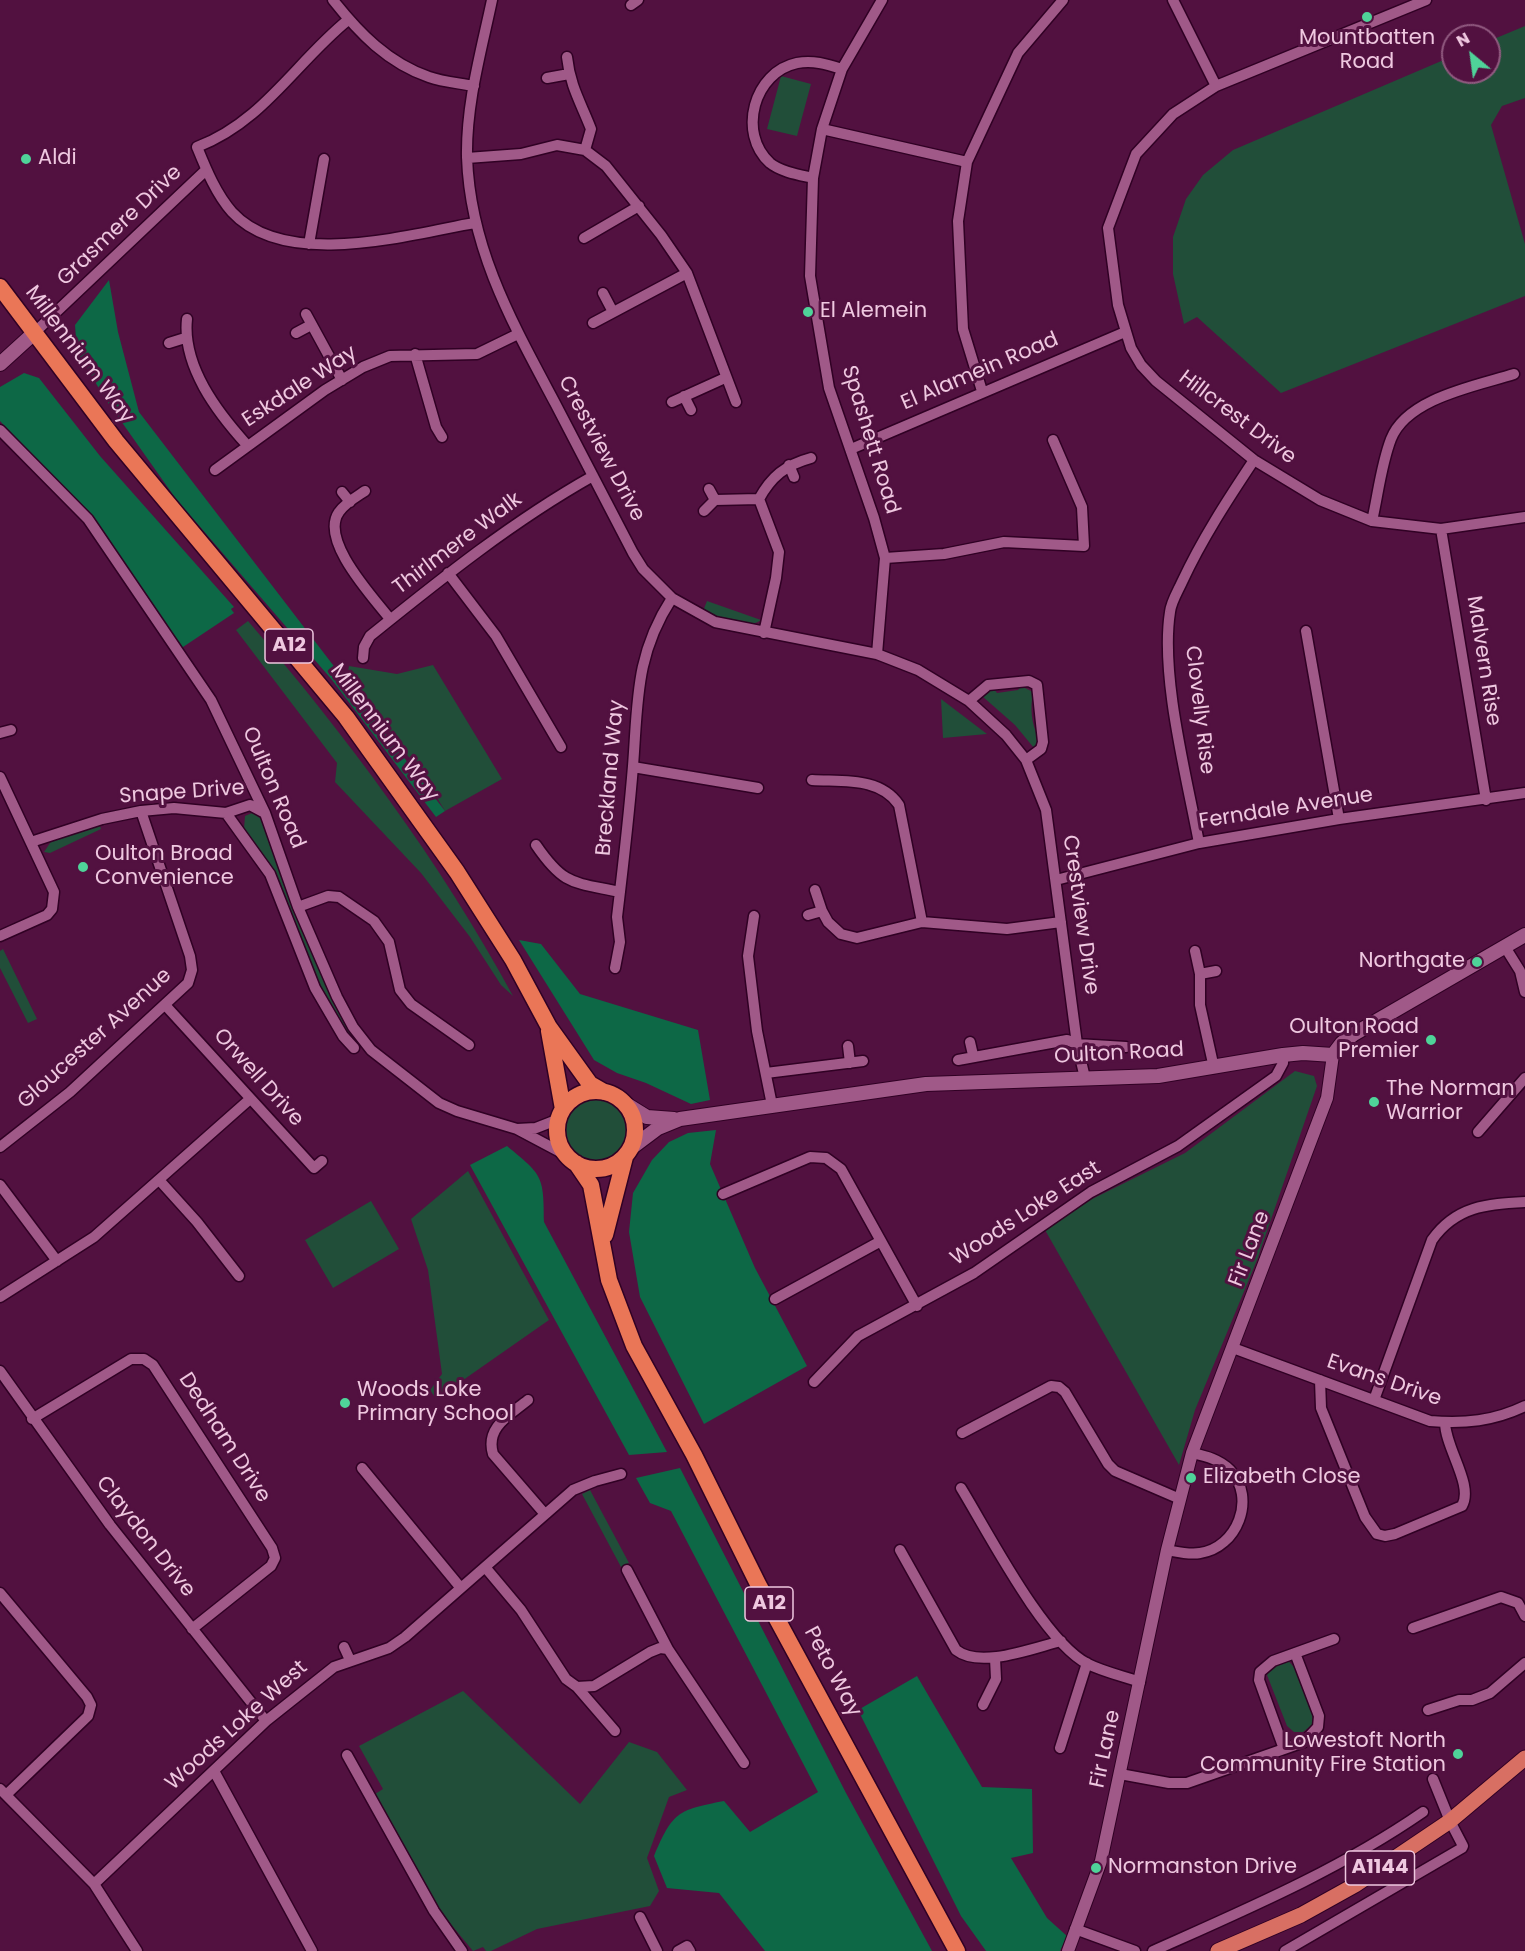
<!DOCTYPE html>
<style>
body{margin:0}
#map{position:relative;width:1525px;height:1951px;overflow:hidden;background:#521140;font-family:Poppins,sans-serif}
canvas{display:block}
.north{position:absolute;left:1441px;top:24px;width:60px;height:60px;box-sizing:border-box;background:#521140;border:2px solid #915a80;border-radius:50%;rotate:331deg;font-size:16px;font-weight:700;line-height:24px;text-align:center;color:#efc8e0}
.north::after{content:'';display:block;margin:auto;width:21px;height:27px;background:#4fd399;clip-path:polygon(50% 0,100% 100%,50% 72%,0 100%)}
</style>
<div id="map">
<canvas width="1525" height="1951"></canvas>
<div class="north">N</div>
</div>
<script>
const g = document.querySelector('canvas').getContext('2d');
g.lineJoin = 'round';
function fill(path, color) { g.fillStyle = color; g.fill(path, 'evenodd'); }
function strokePath(path, color, width, dash) { g.strokeStyle = color; g.lineWidth = width; g.lineCap = dash ? 'butt' : 'round'; g.setLineDash(dash || []); g.stroke(path); }
function drawText(font, color, halo, rows, align = 'center') {
  g.font = font + ' Poppins,sans-serif'; g.lineWidth = 6; g.setLineDash([]); g.textBaseline = 'middle'; g.strokeStyle = halo; g.fillStyle = color; for (const [text, x, y, turn = 0] of rows) {
    g.save(); g.translate(x, y); g.rotate((+turn || 0) * Math.PI / 180); g.textAlign = isNaN(turn) ? turn : align; if (halo) g.strokeText(text, 0, 0); g.fillText(text, 0, 0); g.restore();
  }
}
fill(new Path2D(`
 M 1525,26 L 1525,98 L 1502,106 L 1491,125 L 1525,244 L 1525,296 L 1281,393 L 1197,317 L 1184,324 L 1173,274 L 1173,237 L 1186,199 L 1203,175 L 1233,150 L 1453,56 L 1453,72 L 1489,72 L 1489,41 Z
 M 781,76 L 811,84 L 797,136 L 767,129 Z
 M 707,601 L 761,620 C 746,631 719,617 703,611 Z
 M 248,621 C 347,737 440,861 513,996 L 501,985 L 470,937 L 421,873 L 335,782 L 337,763 L 236,630 Z
 M 433,665 L 502,779 L 445,811 L 425,778 L 347,677 L 349,666 L 397,674 Z
 M 1021,686 L 1033,692 C 1030,709 1031,723 1039,739 L 1034,748 L 1015,725 L 982,696 L 984,691 L 994,689 L 997,693 L 1018,690 Z
 M 941,699 L 987,734 L 943,738 Z
 M 252,813 L 263,820 C 291,898 315,974 361,1044 L 358,1046 L 335,1014 L 318,984 L 275,873 L 244,829 L 245,816 Z
 M 100,826 L 101,829 L 50,853 L 44,852 L 52,840 Z
 M 3,949 L 37,1019 L 28,1023 L 0,968 L 0,951 Z
 M 1295,1071 L 1314,1076 L 1317,1086 L 1257,1260 L 1195,1410 L 1179,1465 L 1045,1230 L 1092,1199 L 1185,1153 Z
 M565 1130a32 32 0 1 1 64 0a32 32 0 1 1-64 0Z
 M 468,1171 L 549,1320 L 436,1399 L 430,1390 L 442,1374 L 428,1270 L 411,1219 Z
 M 371,1201 L 399,1249 L 333,1288 L 305,1240 Z
 M 590,1490 L 629,1563 L 621,1567 L 582,1494 Z
 M 1286,1660 C 1298,1664 1317,1714 1312,1725 L 1303,1732 L 1294,1732 L 1287,1726 L 1267,1675 L 1270,1667 Z
 M 463,1691 L 580,1804 L 629,1742 L 657,1752 L 687,1790 L 669,1797 L 647,1858 L 659,1891 L 650,1906 L 537,1929 L 491,1951 L 486,1951 L 483,1947 L 473,1951 L 439,1910 L 375,1794 L 383,1789 L 359,1746 Z`), '#214e39');
fill(new Path2D(`
 M 109,280 L 118,332 L 139,412 L 445,811 L 436,817 L 332,680 L 176,499 L 104,397 L 77,351 L 75,325 Z
 M 24,373 L 39,378 L 100,456 L 234,607 L 231,609 L 234,613 L 180,649 L 102,529 L 0,421 L 0,387 Z
 M 519,940 L 541,944 L 580,994 L 698,1030 L 710,1100 L 691,1104 L 646,1083 L 617,1073 L 594,1060 Z
 M 716,1130 L 710,1164 L 755,1268 L 807,1366 L 704,1424 L 640,1297 L 629,1232 L 633,1193 L 652,1160 L 669,1142 L 688,1133 Z
 M 507,1146 C 542,1175 544,1175 544,1222 L 667,1452 L 629,1455 L 470,1165 Z
 M 680,1468 L 846,1793 L 932,1951 L 765,1951 L 719,1893 L 667,1888 L 654,1856 C 673,1812 677,1810 724,1801 L 750,1832 L 818,1792 L 671,1511 L 650,1503 L 636,1478 Z
 M 917,1676 L 982,1787 L 1032,1789 L 1033,1853 L 1011,1858 L 1047,1918 L 1067,1936 L 1060,1951 L 986,1951 L 961,1916 L 858,1710 Z`), '#0d6846');
const minor = new Path2D(`
 M 333,0 C 359,33 388,63 429,77 C 443,82 459,83 474,86
 M 492,0 C 481,52 466,104 467,157 C 470,249 513,324 555,403 C 581,453 607,503 633,553 L 643,569 L 672,598 L 715,622 L 877,654 L 918,670 L 969,701 L 1006,735 L 1026,760 L 1046,810 L 1077,1044 L 1085,1078
 M 1173,0 L 1216,86
 M 1426,0 L 1216,86 L 1173,114 L 1136,154 L 1108,228 L 1118,305 L 1131,348 L 1141,365 L 1156,381 L 1254,460 L 1320,500 L 1372,521 L 1441,529 L 1525,517
 M 631,5 L 638,0
 M 348,20 C 296,62 263,122 197,147 C 206,169 216,194 232,212 C 285,270 408,235 474,223
 M 567,57 C 570,86 581,103 591,129 L 585,150
 M 547,78 L 569,74
 M 822,129 L 967,162
 M 467,158 L 521,154 L 557,145 L 585,150 L 606,166 L 661,235 L 687,273 L 736,402
 M 813,178 C 800,175 781,172 770,163 C 737,133 754,72 797,63 C 813,60 826,64 842,69
 M 584,238 L 639,206
 M 309,244 L 324,159
 M 603,293 L 613,312
 M 306,314 L 342,380
 M 187,319 C 182,366 217,412 247,445
 M 593,323 L 687,273
 M 296,333 L 311,325
 M 33,334 L 206,170
 M 169,343 L 185,338
 M 415,354 L 436,427 L 442,437
 M 982,391 L 963,329 L 958,221 L 967,162 L 1018,53 L 1063,0
 M 684,396 L 691,410
 M 672,402 L 725,378
 M 0,430 L 88,519 L 211,700 L 265,813 L 298,907 L 337,997 L 353,1027 L 371,1050 L 439,1103 L 457,1111 L 517,1129 L 566,1155
 M 851,449 L 1125,332
 M 789,465 L 794,477
 M 215,470 L 325,390 L 363,367 L 390,356 L 477,354 L 518,334
 M 709,489 L 715,500
 M 365,491 C 356,497 345,503 339,512 C 319,540 373,597 390,619
 M 342,492 L 350,502
 M 759,499 L 779,552 L 776,578 L 764,633
 M 704,511 L 715,500 L 759,499 C 771,477 785,465 811,458
 M 1372,521 C 1378,495 1381,465 1391,439 C 1407,398 1476,386 1514,374
 M 1441,529 L 1486,800
 M 885,558 L 944,554 L 1004,542 L 1084,546 L 1082,507 L 1053,440
 M 448,573 L 496,636 L 561,747
 M 1306,631 L 1339,819
 M 877,654 L 885,558 L 874,518 L 829,388 L 810,276 L 813,178 L 822,129 L 842,69 L 882,0
 M 363,658 L 364,647 L 370,636 C 442,578 513,521 593,476
 M 969,701 L 988,685 L 1029,681 L 1037,685 L 1043,742 L 1041,749 L 1026,760
 M 0,733 L 11,730
 M 633,767 L 758,788
 M 0,777 L 54,892 L 52,909 L 47,915 L 0,936
 M 812,780 C 844,782 880,777 899,805 L 922,922
 M 226,813 L 270,874 L 315,988 L 343,1036 L 354,1048
 M 31,842 L 102,819 L 141,811 L 174,808 L 226,813 L 250,805 L 265,813
 M 1199,843 C 1187,778 1160,676 1170,612 C 1171,602 1178,591 1182,582 C 1202,539 1228,499 1254,460
 M 536,845 C 564,886 573,882 620,892
 M 1056,880 L 1199,843 L 1339,819 L 1525,793
 M 815,890 L 822,911 L 828,922 L 841,934 L 857,938 L 922,922 L 1007,929 L 1061,922
 M 298,907 L 328,896 L 339,897 L 374,921 L 389,942 L 400,990 L 411,1004 L 469,1045
 M 808,915 L 822,911
 M 754,916 L 748,956 L 757,1031 L 772,1105
 M 1505,947 L 1520,971 L 1525,992
 M 1195,951 L 1200,974 L 1200,1005 L 1214,1068
 M 615,968 L 620,942 L 617,917 C 623,867 629,816 633,766 C 638,701 635,655 672,598
 M 1200,974 L 1216,971
 M 166,1006 L 314,1168 L 322,1161
 M 970,1042 L 973,1055
 M 848,1046 L 850,1063
 M 958,1060 L 1067,1040 L 1077,1044 L 1126,1047
 M 766,1073 L 863,1061
 M 517,1129 L 536,1128 L 559,1119
 M 1478,1132 L 1525,1078
 M 0,1147 L 70,1092 L 188,983 L 192,970 L 190,956 L 141,811
 M 160,1181 L 197,1222 L 239,1276
 M 0,1185 L 57,1261
 M 723,1194 L 810,1157 L 826,1158 L 841,1169 L 917,1306
 M 0,1297 L 94,1237 L 250,1099
 M 775,1299 L 881,1241
 M 1233,1348 L 1430,1421 C 1464,1424 1494,1421 1525,1406
 M 0,1371 L 110,1525 L 266,1721
 M 1320,1380 L 1321,1408 L 1365,1517 L 1377,1534 L 1385,1536 L 1395,1534 L 1462,1506 C 1474,1485 1445,1448 1445,1422
 M 814,1382 L 858,1336 L 974,1273 L 1091,1192 L 1178,1146 L 1276,1076 L 1283,1063 L 1283,1055
 M 528,1400 C 510,1415 485,1427 493,1454 L 544,1513
 M 1374,1400 L 1432,1240 C 1456,1206 1487,1204 1525,1202
 M 32,1419 L 131,1359 L 144,1359 L 153,1365 L 272,1548 L 275,1558 L 271,1566 L 192,1629
 M 962,1433 L 1051,1386 L 1059,1387 L 1065,1392 L 1108,1464 L 1115,1471 L 1180,1499
 M 362,1468 L 460,1587
 M 961,1488 C 988,1532 1044,1642 1088,1664 C 1104,1672 1123,1676 1140,1682
 M 900,1550 L 956,1650 C 980,1669 1033,1648 1061,1641
 M 1167,1550 C 1178,1552 1189,1555 1200,1553 C 1237,1548 1257,1498 1230,1470 C 1219,1459 1205,1456 1192,1453
 M 485,1567 L 521,1610 L 566,1679 L 577,1687 L 615,1731
 M 627,1570 L 668,1649
 M 0,1593 L 87,1697 L 91,1705 L 88,1716 L 6,1795
 M 1413,1628 L 1501,1597 L 1518,1603 L 1525,1616
 M 344,1647 L 350,1660
 M 577,1687 L 594,1686 L 650,1652 L 660,1648 L 668,1649 L 744,1763
 M 983,1705 L 996,1679 L 995,1658
 M 1428,1710 L 1459,1700 L 1472,1700 L 1490,1693 L 1525,1663
 M 1060,1748 L 1087,1663
 M 1284,1749 L 1259,1680 L 1260,1672 L 1273,1661 L 1334,1639
 M 347,1755 L 434,1911 L 462,1951
 M 214,1771 L 312,1951
 M 1120,1774 L 1169,1783 L 1187,1783 L 1304,1742 L 1318,1727 L 1319,1716 L 1295,1653
 M 0,1789 L 94,1884 L 137,1951
 M 94,1884 L 266,1721 L 334,1667 L 389,1648 L 405,1637 L 573,1490 L 595,1481 L 621,1474
 M 640,1917 L 657,1951
 M 1075,1929 L 1135,1951
 M 678,1951 L 687,1946 L 690,1951
 M 1153,1951 C 1247,1909 1339,1870 1423,1812
 M 1285,1951 L 1462,1848 L 1463,1846 L 1450,1821 L 1433,1779`);
const tertiary = new Path2D(`
 M 1068,1951 L 1101,1861 L 1167,1550 L 1192,1453 L 1327,1098 L 1333,1055`);
const secondary = new Path2D(`
 M 0,364 L 33,334
 M 626,1104 L 647,1117 L 674,1119
 M 630,1149 L 658,1128 L 680,1119 L 926,1084 L 1158,1076 L 1283,1055 L 1303,1053 L 1333,1055 L 1342,1043 L 1354,1034 L 1525,935`);
const primary = new Path2D(`
 M 1218,1951 L 1301,1915 L 1355,1885 L 1450,1821 L 1525,1758`);
const trunk = new Path2D(`
 M 0,287 L 116,441 L 346,717 L 457,872 L 513,960 L 549,1027 L 590,1084 L 604,1092
 M 549,1031 L 563,1109
 M557 1130a39 39 0 1 1 78 0a39 39 0 1 1-78 0Z
 M 576,1163 L 591,1185 L 609,1280 L 634,1346 L 694,1455 L 758,1584 L 957,1951
 M 605,1235 L 625,1157`);
strokePath(minor, '#300124', 13);
strokePath(tertiary, '#300124', 14);
strokePath(secondary, '#300124', 16);
strokePath(primary, '#300124', 17);
strokePath(trunk, '#300124', 19);
strokePath(minor, '#a05988', 10);
strokePath(tertiary, '#a05988', 12);
strokePath(secondary, '#a05988', 14);
strokePath(primary, '#d86f63', 15);
strokePath(trunk, '#ea7657', 16);
for (const [x, y, r, color] of [
 [1367,17,6,"#4fd399"],
 [26,159,6,"#4fd399"],
 [808,312,6,"#4fd399"],
 [83,867,6,"#4fd399"],
 [1477,962,6,"#4fd399"],
 [1431,1040,6,"#4fd399"],
 [1374,1102,6,"#4fd399"],
 [345,1403,6,"#4fd399"],
 [1191,1478,6,"#4fd399"],
 [1458,1754,6,"#4fd399"],
 [1096,1868,6,"#4fd399"]
]) { const dot = new Path2D(); dot.arc(x, y, r, 0, 2 * Math.PI); g.fillStyle = color; g.fill(dot); strokePath(dot, '#521140', 2); }
for (const [x, y, w] of [
 [289,646,48],
 [769,1604,48],
 [1380,1868,69]
]) { const box = new Path2D(); box.roundRect(x - w / 2, y - 17, w, 34, 4.5); g.fillStyle = '#521140'; g.fill(box); strokePath(box, '#efc8e0', 1.5); }
drawText('bold 20px', '#efc8e0', null, [
 ["A12",289,646],
 ["A12",769,1604],
 ["A1144",1380,1868]
]);
drawText('21px', '#efc8e0', '#521140', [
 ["Mountbatten",1367,39,"center"],
 ["Road",1367,63,"center"],
 ["Aldi",38,159],
 ["El Alemein",820,312],
 ["Oulton Broad",95,855],
 ["Convenience",95,879],
 ["Northgate",1465,962,"right"],
 ["Oulton Road",1419,1028,"right"],
 ["Premier",1419,1052,"right"],
 ["The Norman",1386,1090],
 ["Warrior",1386,1114],
 ["Woods Loke",357,1391],
 ["Primary School",357,1415],
 ["Elizabeth Close",1203,1478],
 ["Lowestoft North",1446,1742,"right"],
 ["Community Fire Station",1446,1766,"right"],
 ["Normanston Drive",1108,1868]
], 'left');
drawText('21px', '#efc8e0', '#521140', [
 ["Grasmere Drive",120,226,-44],
 ["Millennium Way",79,355,53],
 ["El Alamein Road",980,372,-23],
 ["Eskdale Way",300,387,-33],
 ["Hillcrest Drive",1237,418,37],
 ["Spashett Road",870,440,73],
 ["Crestview Drive",601,449,62],
 ["Thirlmere Walk",458,544,-37],
 ["Malvern Rise",1483,661,81],
 ["Clovelly Rise",1199,710,83],
 ["Millennium Way",384,733,53],
 ["Breckland Way",611,778,-85],
 ["Oulton Road",273,788,67],
 ["Snape Drive",182,793,-4],
 ["Ferndale Avenue",1286,809,-9],
 ["Crestview Drive",1080,915,82],
 ["Gloucester Avenue",95,1039,-42],
 ["Oulton Road",1119,1054,-3],
 ["Orwell Drive",258,1078,48],
 ["Woods Loke East",1026,1214,-33],
 ["Fir Lane",1250,1249,-69],
 ["Evans Drive",1384,1381,19],
 ["Dedham Drive",224,1438,57],
 ["Claydon Drive",145,1537,52],
 ["Peto Way",832,1672,62],
 ["Woods Loke West",237,1726,-42],
 ["Fir Lane",1106,1749,-78]
]);
</script>
